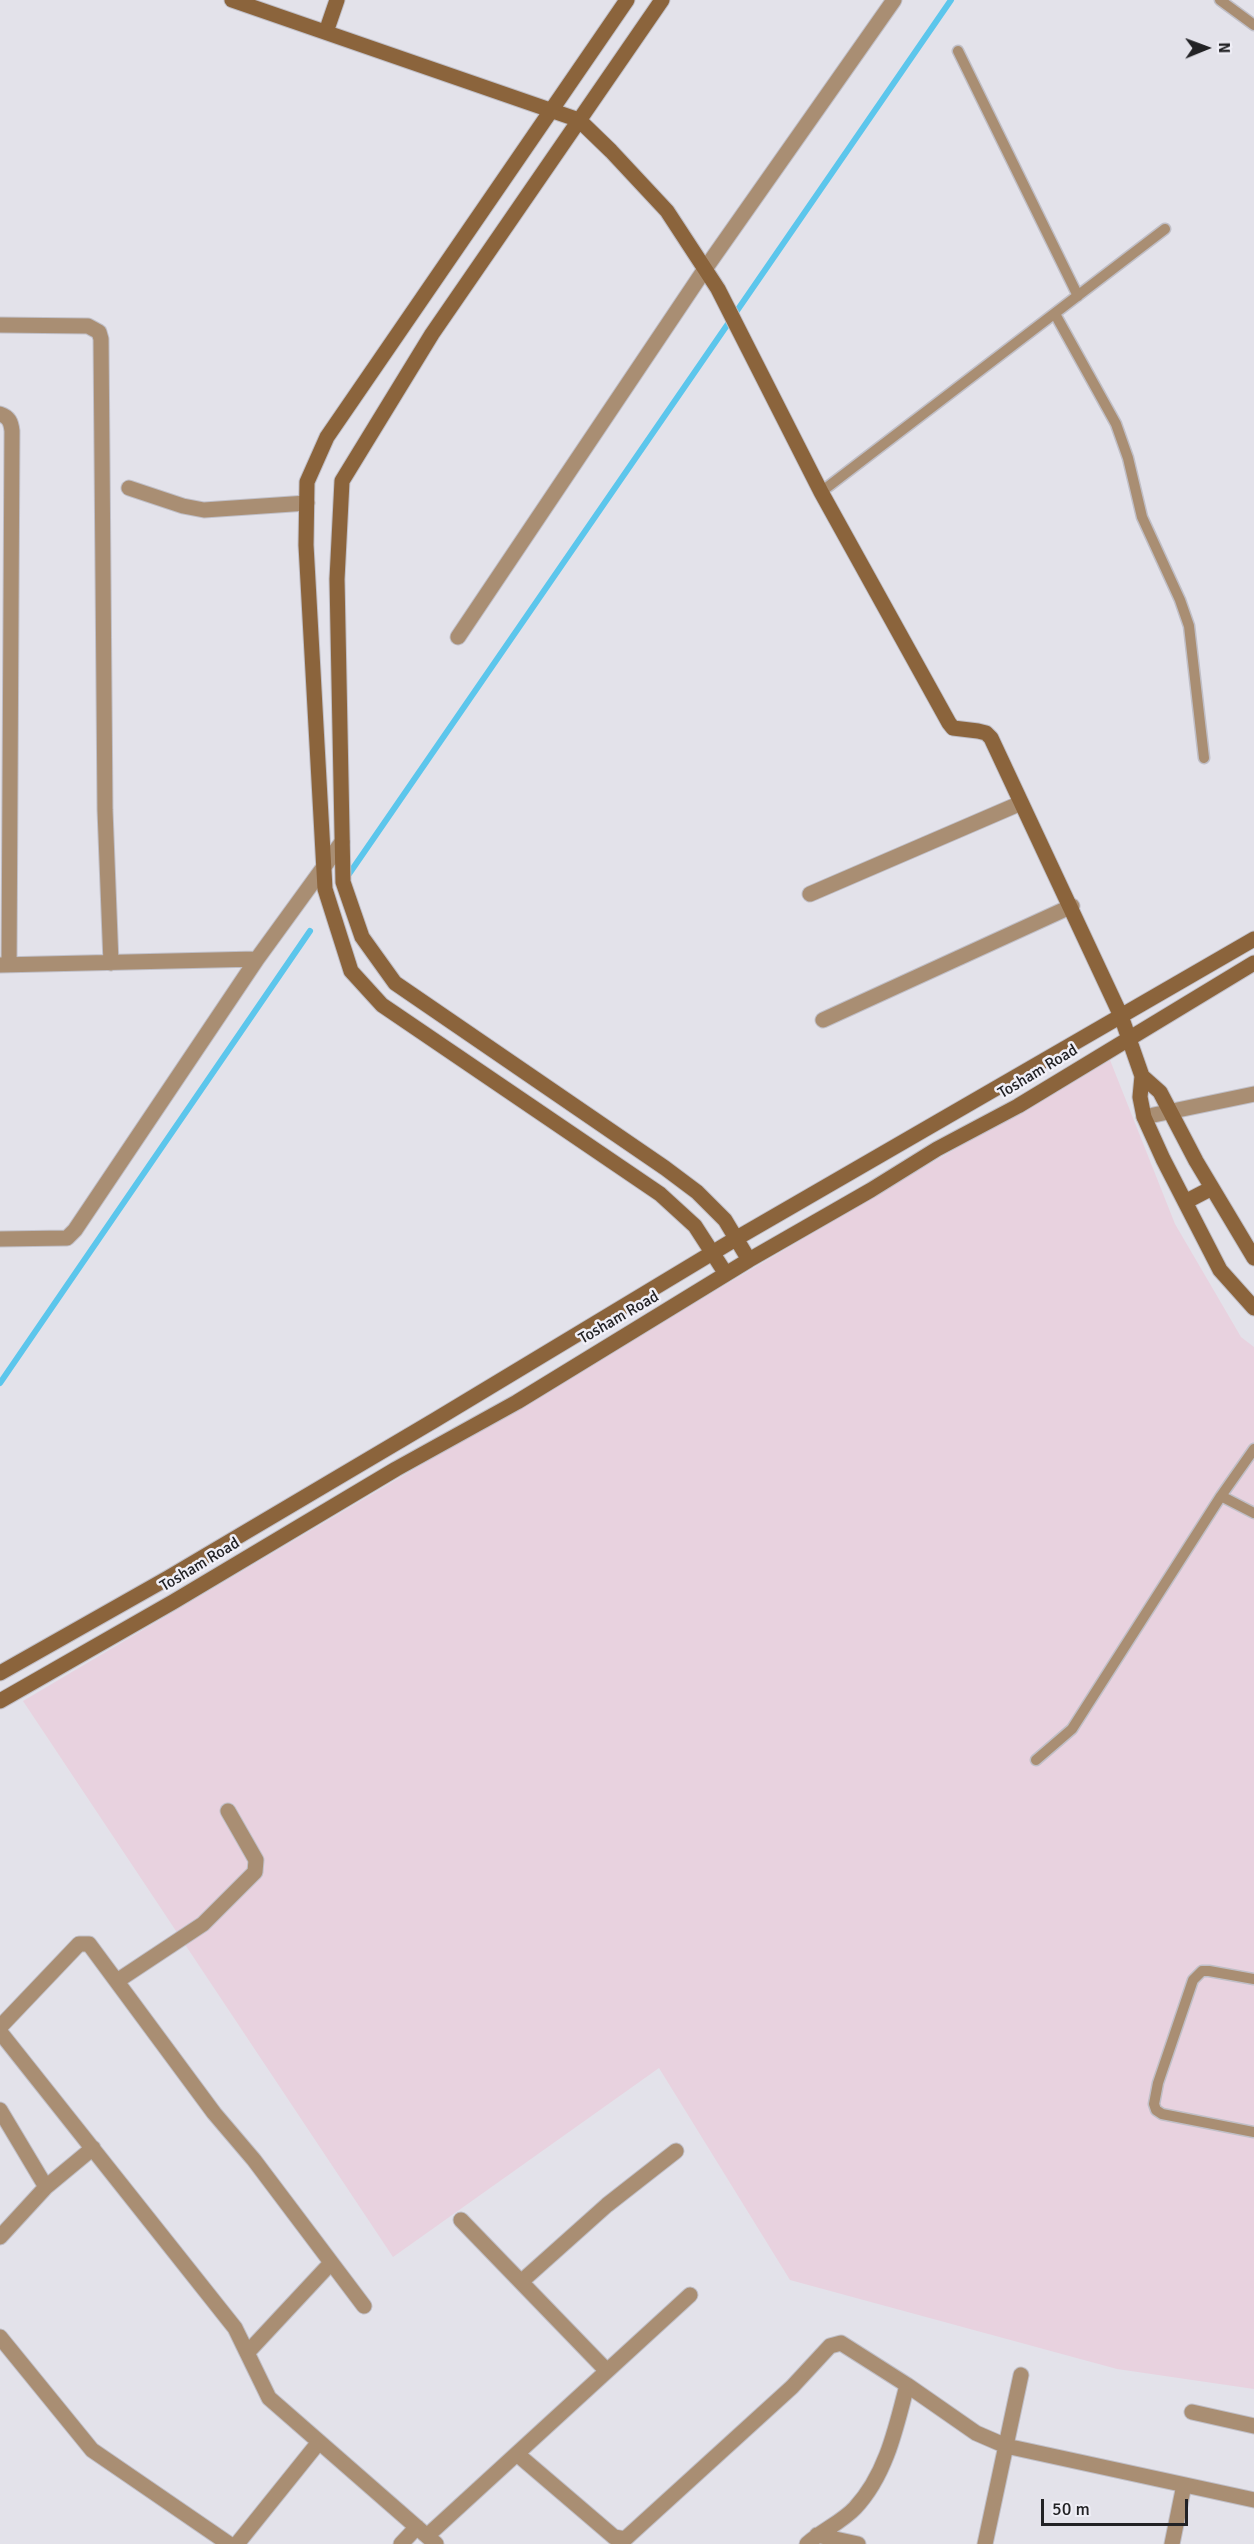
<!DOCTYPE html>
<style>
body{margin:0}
#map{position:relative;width:1254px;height:2544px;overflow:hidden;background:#e3e2ea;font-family:Signika,sans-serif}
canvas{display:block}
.north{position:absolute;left:1176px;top:18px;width:60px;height:60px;-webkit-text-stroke:4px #f0eff7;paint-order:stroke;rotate:89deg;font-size:16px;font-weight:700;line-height:24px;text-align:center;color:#222225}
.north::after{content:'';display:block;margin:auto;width:21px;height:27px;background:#222225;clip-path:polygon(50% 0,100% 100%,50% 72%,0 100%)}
.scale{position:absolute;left:1041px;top:2499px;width:147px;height:27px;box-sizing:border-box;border:3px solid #222225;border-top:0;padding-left:8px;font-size:18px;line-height:21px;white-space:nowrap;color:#222225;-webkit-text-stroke:4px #f0eff7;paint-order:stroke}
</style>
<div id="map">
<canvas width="1254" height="2544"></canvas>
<div class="north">N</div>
<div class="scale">50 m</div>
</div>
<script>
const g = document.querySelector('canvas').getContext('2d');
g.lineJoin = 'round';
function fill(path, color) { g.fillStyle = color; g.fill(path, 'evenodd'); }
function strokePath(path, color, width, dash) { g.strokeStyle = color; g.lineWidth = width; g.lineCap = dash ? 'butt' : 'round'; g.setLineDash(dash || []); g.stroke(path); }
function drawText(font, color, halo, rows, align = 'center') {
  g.font = font + ' Signika,sans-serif'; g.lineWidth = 5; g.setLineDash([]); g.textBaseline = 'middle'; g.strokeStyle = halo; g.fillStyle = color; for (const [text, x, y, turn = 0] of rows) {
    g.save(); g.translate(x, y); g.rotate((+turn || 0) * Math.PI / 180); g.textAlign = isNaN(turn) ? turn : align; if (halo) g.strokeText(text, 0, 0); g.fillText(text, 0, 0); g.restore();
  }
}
fill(new Path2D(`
 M 1110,1060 L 1175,1224 L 1241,1337 L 1254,1347 L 1254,2389 L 1117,2369 L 790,2280 L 659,2068 L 393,2257 L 23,1701 L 919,1170 Z`), '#e8d2df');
strokePath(new Path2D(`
 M 349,874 L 951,0
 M 0,1383 L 310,931`), '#5cc6ec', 6);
const lane = new Path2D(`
 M 1220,0 L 1254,25
 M 958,51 L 1078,296
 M 1055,314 L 1116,424 L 1128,458 L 1142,517 L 1180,600 L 1189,626 L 1204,758
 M 821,492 L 1165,229
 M 1221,1496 L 1254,1513
 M 1036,1760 L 1072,1729 L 1221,1496 L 1254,1449
 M 1254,1979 L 1209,1971 L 1202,1971 L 1193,1980 L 1158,2083 L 1154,2104 L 1156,2110 L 1162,2114 L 1254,2132`);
const street = new Path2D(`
 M 0,325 L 88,326 L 99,332 L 101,339 L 105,810 L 111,963
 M 0,414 C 9,417 11,422 12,431 L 9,964
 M 129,488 L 183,506 L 204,510 L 307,503
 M 458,637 L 705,269 L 894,0
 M 810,894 L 1021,803
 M 0,965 L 257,959
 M 823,1020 L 1072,906
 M 1144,1117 L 1254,1094
 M 0,1239 L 67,1238 L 75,1230 L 257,959 L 342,842
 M 117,1981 L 203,1924 L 255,1872 L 256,1860 L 228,1811
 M 0,2027 L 79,1944 L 89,1944 L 214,2113 L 254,2160 L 364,2306
 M 0,2032 L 235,2328 L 269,2398 L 436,2544
 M 0,2110 L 46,2187
 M 461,2220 L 607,2371
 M 0,2237 L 46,2187 L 93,2148
 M 522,2281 L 607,2205 L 676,2151
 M 0,2337 L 92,2450 L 229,2544
 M 247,2353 L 330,2264
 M 1192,2412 L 1254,2426
 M 517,2454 L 614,2537 L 625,2539 L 792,2387 L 830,2346 L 841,2343 L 907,2385
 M 817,2535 L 858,2544
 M 427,2536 L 690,2295
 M 237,2544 L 319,2442
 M 401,2544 L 417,2527
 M 807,2544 C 821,2531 842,2522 855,2508 C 886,2475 896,2428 907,2385 L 976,2433 L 1006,2446 L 1254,2500
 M 985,2544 L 1021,2375
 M 1172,2544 L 1184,2485`);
const secondary = new Path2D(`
 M 232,0 L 579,120 L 611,151 L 667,211 L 718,289 L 821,492 L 949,723 L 953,728 L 978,731 L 986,733 L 991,738 L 1121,1016 L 1142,1076 L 1140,1097 L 1144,1117 L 1163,1159 L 1220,1270 L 1254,1308
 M 627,0 L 327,437 L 307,482 L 306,545 L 325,889 L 351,971 L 382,1005 L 660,1194 L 695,1226 L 726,1274
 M 662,0 L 432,334 L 342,481 L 337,579 L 343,882 L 362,937 L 395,983 L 665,1168 L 697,1192 L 725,1220 L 749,1260
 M 326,32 L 337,0
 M 1142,1076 L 1160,1092 L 1196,1161 L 1254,1258
 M 1185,1202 L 1212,1188
 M 0,1673 L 168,1578 L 435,1420 L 737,1238 L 1254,939
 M 0,1701 L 173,1602 L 396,1469 L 517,1402 L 749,1260 L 871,1190 L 937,1149 L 1018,1106 L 1254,963`);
strokePath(lane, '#c0bfc7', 13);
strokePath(street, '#c0bfc7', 17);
strokePath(secondary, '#c0bfc7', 17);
strokePath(lane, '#a98e73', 10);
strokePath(street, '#a98e73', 15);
strokePath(secondary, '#8b643c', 15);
drawText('16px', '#222225', '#f0eff7', [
 ["Tosham Road",1038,1072,-31],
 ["Tosham Road",619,1318,-30],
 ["Tosham Road",200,1565,-31]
]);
</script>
